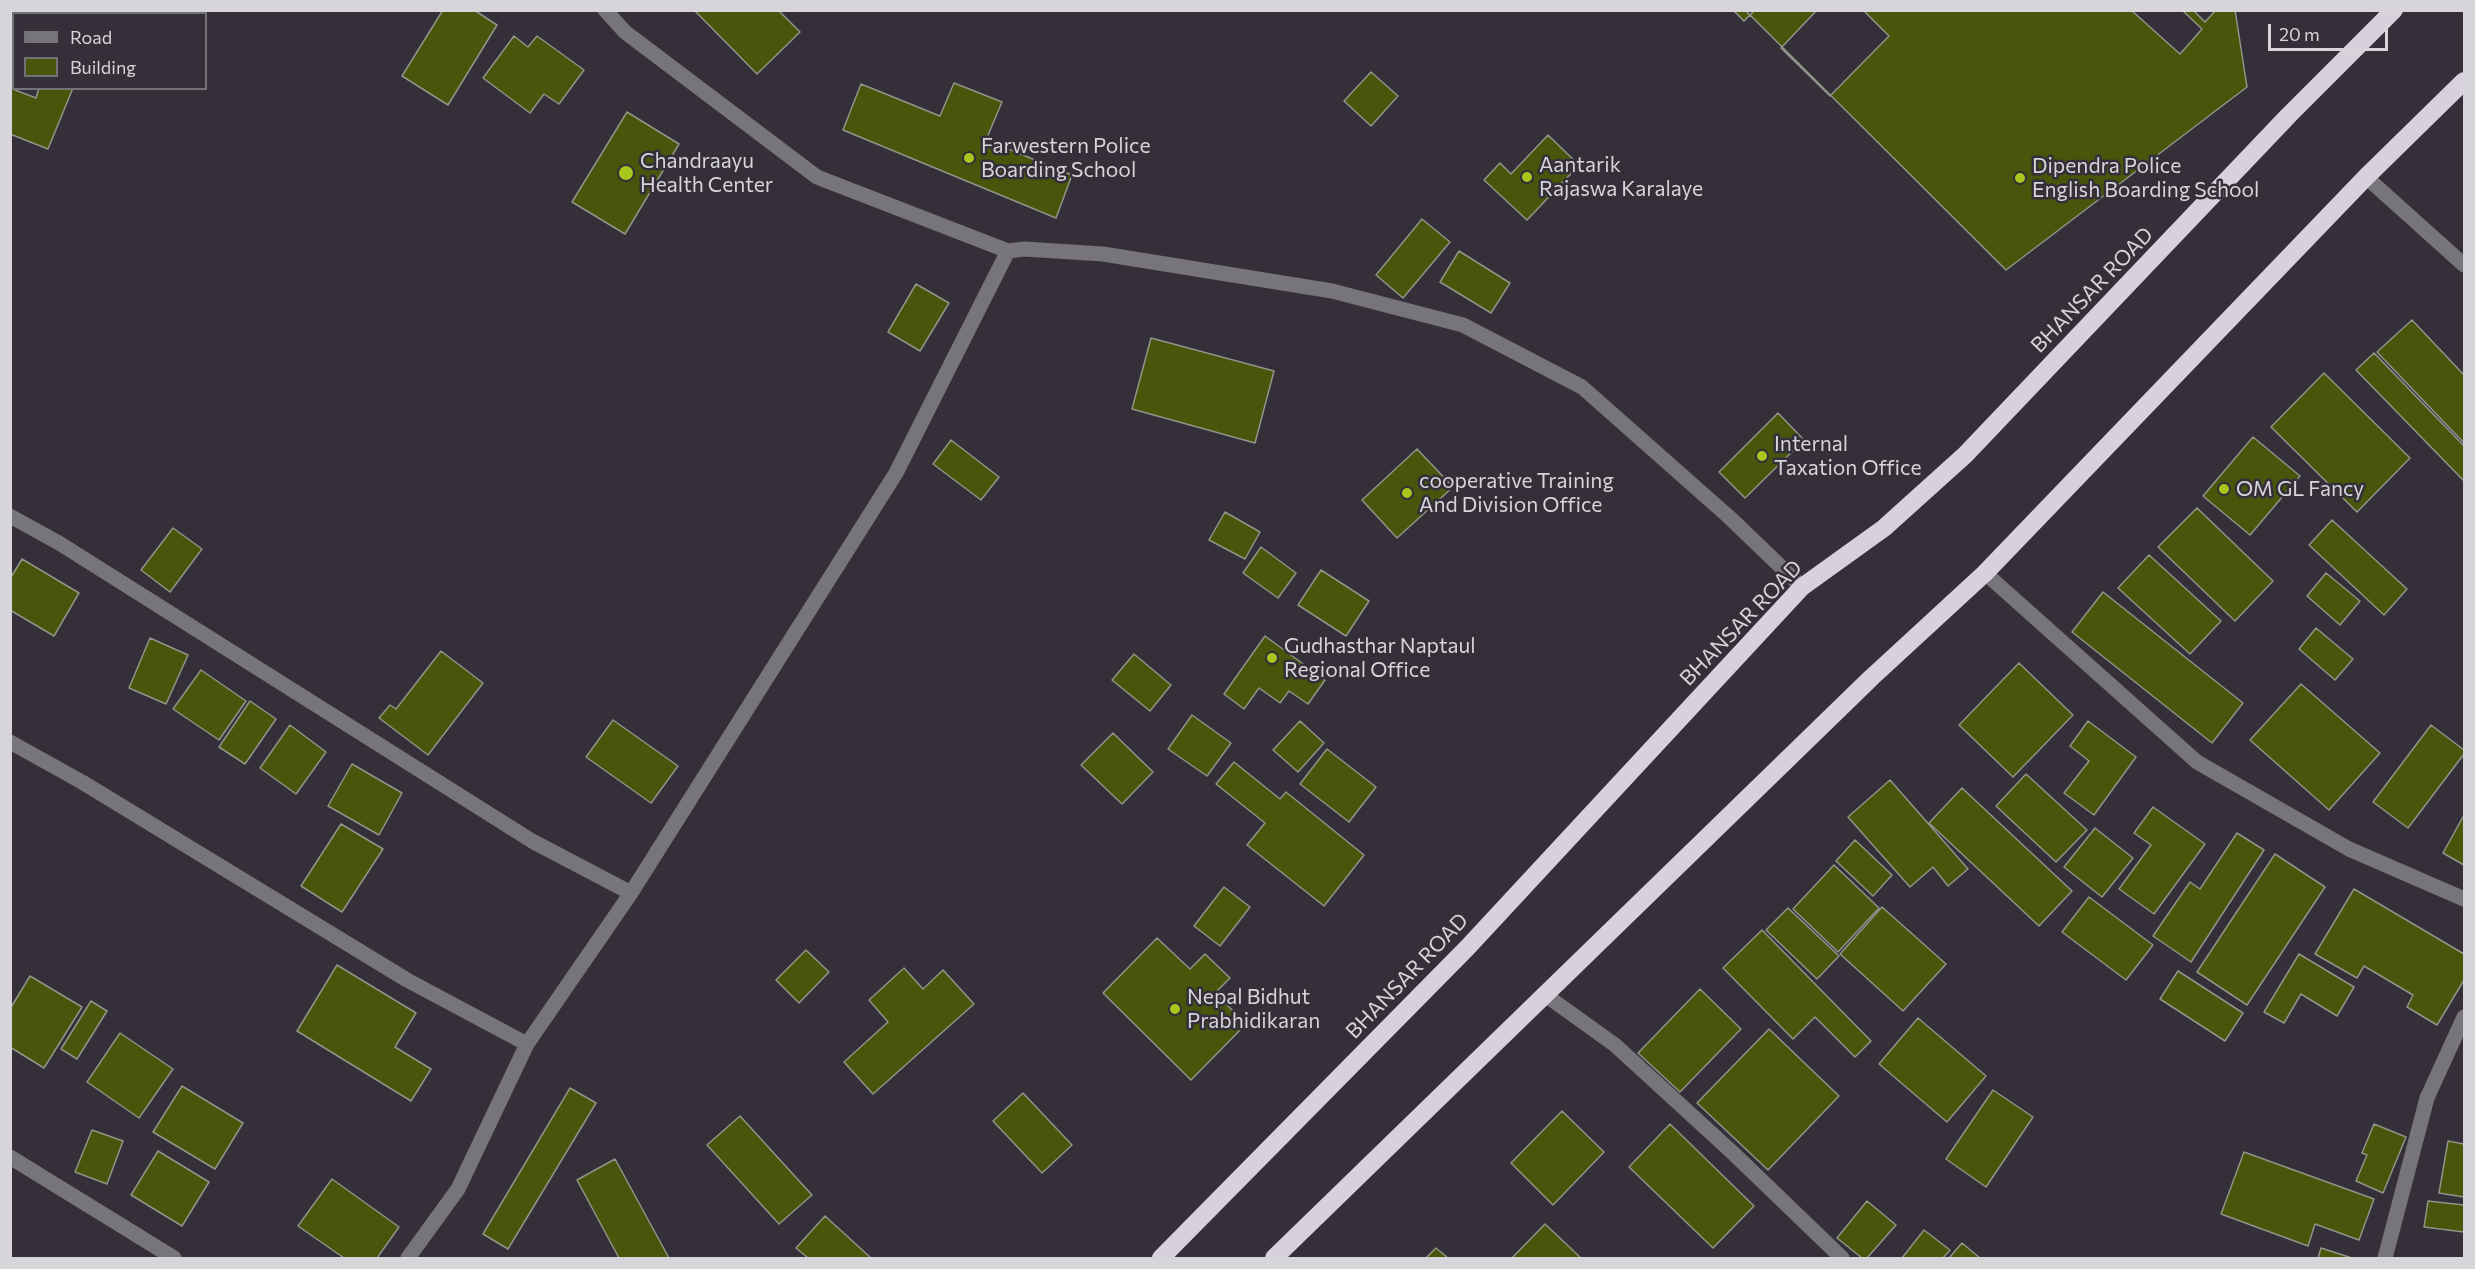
<!DOCTYPE html>
<style>
body{margin:0}
#map{position:relative;width:2475px;height:1269px;overflow:hidden;background:#342f39;font-family:Commissioner,sans-serif}
canvas{display:block}
.frame{position:absolute;inset:0;border:12px solid #d7d4da;pointer-events:none}
.legend{position:absolute;left:12px;top:12px;width:195px;height:78px;box-sizing:border-box;background:#342f39;border:2px solid #757179;margin:0;padding:8px 10px;list-style:none;font-size:18px;color:#d7d4da}
.legend li{display:flex;align-items:center;gap:12px;height:30px}
.legend b{width:30px;border:2px solid #757179}
.scale{position:absolute;left:2268px;top:24px;width:120px;height:27px;box-sizing:border-box;border:3px solid #d7d4da;border-top:0;padding-left:8px;font-size:18px;line-height:21px;white-space:nowrap;color:#d7d4da;-webkit-text-stroke:4px #342f39;paint-order:stroke}
</style>
<div id="map">
<canvas width="2475" height="1269"></canvas>
<div class="frame"></div>
<ul class="legend">
<li><b style="height:8px;background:#777579"></b>Road</li>
<li><b style="height:16px;background:#47560b"></b>Building</li>
</ul>
<div class="scale">20 m</div>
</div>
<script>
const g = document.querySelector('canvas').getContext('2d');
g.lineJoin = 'round';
function fill(path, color) { g.fillStyle = color; g.fill(path, 'evenodd'); }
function strokePath(path, color, width, dash) { g.strokeStyle = color; g.lineWidth = width; g.lineCap = dash ? 'butt' : 'round'; g.setLineDash(dash || []); g.stroke(path); }
function drawText(font, color, halo, rows, align = 'center') {
  g.font = font + ' Commissioner,sans-serif'; g.lineWidth = 5; g.setLineDash([]); g.textBaseline = 'middle'; g.strokeStyle = halo; g.fillStyle = color; for (const [text, x, y, turn = 0] of rows) {
    g.save(); g.translate(x, y); g.rotate((+turn || 0) * Math.PI / 180); g.textAlign = isNaN(turn) ? turn : align; if (halo) g.strokeText(text, 0, 0); g.fillText(text, 0, 0); g.restore();
  }
}
const building = new Path2D(`
 M 10,10 L 70,10 L 69,14 L 14,14 L 14,23 L 10,22 Z
 M 443,10 L 474,10 L 497,25 L 448,105 L 402,76 Z
 M 694,10 L 778,10 L 800,32 L 757,74 Z
 M 1733,10 L 1755,10 L 1744,21 Z
 M 1745,10 L 2235,10 L 2247,87 L 2006,270 Z
 M 1817,10 L 1863,10 L 1889,36 L 1830,96 L 1781,48 Z
 M 2131,10 L 2182,10 L 2202,29 L 2180,54 Z
 M 2193,10 L 2216,10 L 2205,22 Z
 M 514,36 L 528,47 L 537,36 L 584,70 L 559,104 L 544,94 L 530,113 L 483,78 Z
 M 1371,72 L 1398,96 L 1371,126 L 1344,101 Z
 M 954,83 L 1002,102 L 986,140 L 1072,175 L 1056,218 L 843,130 L 861,84 L 940,116 Z
 M 10,88 L 36,98 L 39,88 L 73,88 L 48,149 L 10,134 Z
 M 627,112 L 679,144 L 625,234 L 572,202 Z
 M 1548,135 L 1579,165 L 1527,220 L 1484,180 L 1500,163 L 1511,174 Z
 M 1422,219 L 1450,242 L 1403,298 L 1376,275 Z
 M 1459,251 L 1510,283 L 1491,313 L 1440,282 Z
 M 916,284 L 949,303 L 920,351 L 888,332 Z
 M 2412,320 L 2464,375 L 2464,443 L 2377,352 Z
 M 1151,338 L 1274,371 L 1255,443 L 1132,409 Z
 M 2374,353 L 2464,446 L 2464,481 L 2356,370 Z
 M 2324,373 L 2410,458 L 2357,512 L 2271,427 Z
 M 1778,413 L 1804,440 L 1745,498 L 1719,472 Z
 M 2253,437 L 2300,476 L 2250,535 L 2203,496 Z
 M 951,440 L 999,477 L 981,500 L 933,464 Z
 M 1417,449 L 1453,487 L 1397,538 L 1362,500 Z
 M 2197,508 L 2273,581 L 2235,621 L 2158,547 Z
 M 1225,512 L 1260,532 L 1245,559 L 1209,540 Z
 M 2332,520 L 2407,589 L 2384,615 L 2309,545 Z
 M 173,528 L 202,549 L 170,592 L 141,570 Z
 M 1261,547 L 1296,573 L 1278,598 L 1243,573 Z
 M 2149,555 L 2221,621 L 2190,654 L 2118,588 Z
 M 22,559 L 79,593 L 54,636 L 10,610 L 10,579 Z
 M 1321,570 L 1369,601 L 1346,636 L 1298,605 Z
 M 2326,573 L 2360,601 L 2340,625 L 2307,596 Z
 M 2103,592 L 2243,703 L 2212,743 L 2072,632 Z
 M 2316,628 L 2353,659 L 2335,680 L 2299,649 Z
 M 1265,636 L 1325,680 L 1308,704 L 1289,691 L 1280,703 L 1259,688 L 1244,709 L 1224,694 Z
 M 150,638 L 188,655 L 166,704 L 129,688 Z
 M 441,651 L 483,683 L 428,755 L 379,718 L 390,705 L 396,709 Z
 M 1134,654 L 1171,685 L 1150,711 L 1112,680 Z
 M 2019,663 L 2073,715 L 2013,777 L 1959,725 Z
 M 201,670 L 246,701 L 219,740 L 173,709 Z
 M 2301,684 L 2380,753 L 2329,810 L 2250,740 Z
 M 250,701 L 276,719 L 245,764 L 219,747 Z
 M 1192,715 L 1231,743 L 1207,776 L 1168,749 Z
 M 613,720 L 678,766 L 651,803 L 586,757 Z
 M 1300,721 L 1324,743 L 1298,772 L 1273,750 Z
 M 2088,721 L 2136,757 L 2094,815 L 2064,793 L 2089,761 L 2070,746 Z
 M 290,725 L 326,752 L 296,794 L 260,768 Z
 M 2431,725 L 2464,750 L 2464,754 L 2408,828 L 2373,802 Z
 M 1113,733 L 1153,772 L 1122,804 L 1081,765 Z
 M 1327,749 L 1376,787 L 1349,822 L 1300,784 Z
 M 1234,762 L 1280,799 L 1286,792 L 1364,855 L 1324,906 L 1247,845 L 1265,823 L 1216,784 Z
 M 352,764 L 402,793 L 379,835 L 328,806 Z
 M 2026,774 L 2087,830 L 2056,862 L 1996,806 Z
 M 1890,780 L 1968,869 L 1948,886 L 1933,867 L 1910,887 L 1848,817 Z
 M 1962,788 L 2072,891 L 2039,926 L 1929,823 Z
 M 2153,807 L 2205,844 L 2154,914 L 2119,889 L 2151,845 L 2134,833 Z
 M 2464,815 L 2464,865 L 2443,853 Z
 M 341,824 L 383,849 L 342,912 L 301,886 Z
 M 2095,828 L 2133,858 L 2102,897 L 2064,867 Z
 M 2237,833 L 2264,850 L 2191,962 L 2153,936 L 2190,882 L 2200,889 Z
 M 1855,840 L 1892,875 L 1873,896 L 1836,861 Z
 M 2275,854 L 2325,887 L 2247,1005 L 2197,972 Z
 M 1834,865 L 1879,908 L 1838,952 L 1793,909 Z
 M 1224,887 L 1250,907 L 1220,946 L 1194,926 Z
 M 2354,889 L 2464,954 L 2464,980 L 2437,1025 L 2407,1007 L 2413,995 L 2364,966 L 2357,978 L 2315,954 Z
 M 2089,897 L 2153,945 L 2126,980 L 2062,932 Z
 M 1882,907 L 1946,964 L 1903,1011 L 1840,954 Z
 M 1788,908 L 1839,956 L 1817,979 L 1766,930 Z
 M 1762,930 L 1871,1041 L 1855,1057 L 1815,1017 L 1793,1039 L 1723,968 Z
 M 1157,938 L 1190,969 L 1205,954 L 1230,978 L 1215,993 L 1246,1024 L 1191,1080 L 1103,993 Z
 M 806,950 L 829,972 L 799,1003 L 776,980 Z
 M 2299,954 L 2354,987 L 2337,1016 L 2301,994 L 2284,1023 L 2264,1012 Z
 M 337,965 L 416,1013 L 395,1047 L 431,1069 L 411,1101 L 297,1031 Z
 M 904,968 L 923,989 L 943,970 L 974,1004 L 873,1094 L 844,1062 L 888,1022 L 869,1000 Z
 M 2178,971 L 2243,1013 L 2225,1041 L 2160,999 Z
 M 30,976 L 82,1007 L 44,1068 L 10,1047 L 10,1009 Z
 M 1700,989 L 1741,1029 L 1680,1092 L 1638,1053 Z
 M 91,1001 L 107,1011 L 77,1059 L 61,1049 Z
 M 1918,1018 L 1986,1076 L 1947,1122 L 1879,1064 Z
 M 1769,1029 L 1839,1096 L 1768,1170 L 1697,1103 Z
 M 120,1033 L 173,1069 L 139,1118 L 87,1082 Z
 M 182,1086 L 243,1123 L 215,1169 L 153,1132 Z
 M 570,1088 L 596,1103 L 508,1249 L 483,1234 Z
 M 1993,1090 L 2033,1117 L 1986,1187 L 1946,1159 Z
 M 1023,1093 L 1072,1145 L 1042,1173 L 993,1121 Z
 M 1562,1111 L 1604,1152 L 1553,1205 L 1511,1163 Z
 M 740,1116 L 812,1195 L 779,1224 L 707,1145 Z
 M 1670,1124 L 1754,1206 L 1713,1248 L 1629,1167 Z
 M 2374,1124 L 2406,1137 L 2383,1193 L 2356,1181 L 2367,1155 L 2362,1153 Z
 M 92,1130 L 123,1141 L 107,1184 L 75,1172 Z
 M 2448,1141 L 2464,1144 L 2464,1197 L 2439,1193 Z
 M 158,1151 L 209,1182 L 182,1226 L 131,1195 Z
 M 2244,1152 L 2374,1199 L 2359,1240 L 2315,1224 L 2308,1246 L 2221,1214 Z
 M 615,1159 L 669,1258 L 619,1258 L 577,1180 Z
 M 332,1179 L 399,1227 L 377,1258 L 344,1258 L 298,1226 Z
 M 1867,1201 L 1896,1225 L 1867,1258 L 1862,1258 L 1837,1238 Z
 M 2428,1201 L 2464,1205 L 2464,1232 L 2424,1227 Z
 M 825,1216 L 871,1258 L 808,1258 L 796,1248 Z
 M 1545,1224 L 1581,1258 L 1512,1258 Z
 M 1924,1230 L 1950,1250 L 1943,1258 L 1902,1258 Z
 M 1962,1243 L 1980,1258 L 1949,1258 Z
 M 1436,1248 L 1448,1258 L 1426,1258 Z
 M 2321,1248 L 2352,1258 L 2318,1258 Z`);
fill(building, '#47560b');
strokePath(building, '#919489', 1.5);
strokePath(new Path2D(`
 M 605,10 L 625,32 L 817,177 L 1008,251 L 1024,249 L 1103,254 L 1332,291 L 1463,325 L 1582,387 L 1729,517 L 1802,587
 M 2366,177 L 2464,265
 M 10,516 L 59,543 L 532,841 L 631,893
 M 1985,573 L 2197,762 L 2349,849 L 2464,899
 M 10,742 L 82,782 L 407,980 L 527,1044
 M 1544,994 L 1615,1045 L 1733,1153 L 1842,1258
 M 10,1157 L 174,1258
 M 408,1258 L 458,1189 L 527,1044 L 631,893 L 896,473 L 1008,251
 M 2385,1258 L 2427,1098 L 2464,1017`), '#777579', 15);
strokePath(new Path2D(`
 M 1161,1258 L 1467,948 L 1802,587 L 1884,528 L 1965,455 L 2289,115 L 2394,10
 M 1274,1258 L 1871,678 L 1985,573 L 2366,177 L 2464,81`), '#d6d1dd', 18);
for (const [x, y, r, color] of [
 [969,158,6,"#a8c71c"],
 [626,173,8,"#a8c71c"],
 [1527,177,6,"#a8c71c"],
 [2020,178,6,"#a8c71c"],
 [1762,456,6,"#a8c71c"],
 [2224,489,6,"#a8c71c"],
 [1407,493,6,"#a8c71c"],
 [1272,658,6,"#a8c71c"],
 [1175,1009,6,"#a8c71c"]
]) { const dot = new Path2D(); dot.arc(x, y, r, 0, 2 * Math.PI); g.fillStyle = color; g.fill(dot); strokePath(dot, '#342f39', 2); }
drawText('21px', '#d7d4da', '#342f39', [
 ["Farwestern Police",981,146],
 ["Boarding School",981,170],
 ["Chandraayu",640,161],
 ["Health Center",640,185],
 ["Aantarik",1539,165],
 ["Rajaswa Karalaye",1539,189],
 ["Dipendra Police",2032,166],
 ["English Boarding School",2032,190],
 ["Internal",1774,444],
 ["Taxation Office",1774,468],
 ["cooperative Training",1419,481],
 ["And Division Office",1419,505],
 ["OM GL Fancy",2236,489],
 ["Gudhasthar Naptaul",1284,646],
 ["Regional Office",1284,670],
 ["Nepal Bidhut",1187,997],
 ["Prabhidikaran",1187,1021]
], 'left');
drawText('21px', '#d7d4da', '#342f39', [
 ["BHANSAR ROAD",2092,290,-46],
 ["BHANSAR ROAD",1741,623,-46],
 ["BHANSAR ROAD",1407,976,-46]
]);
</script>
